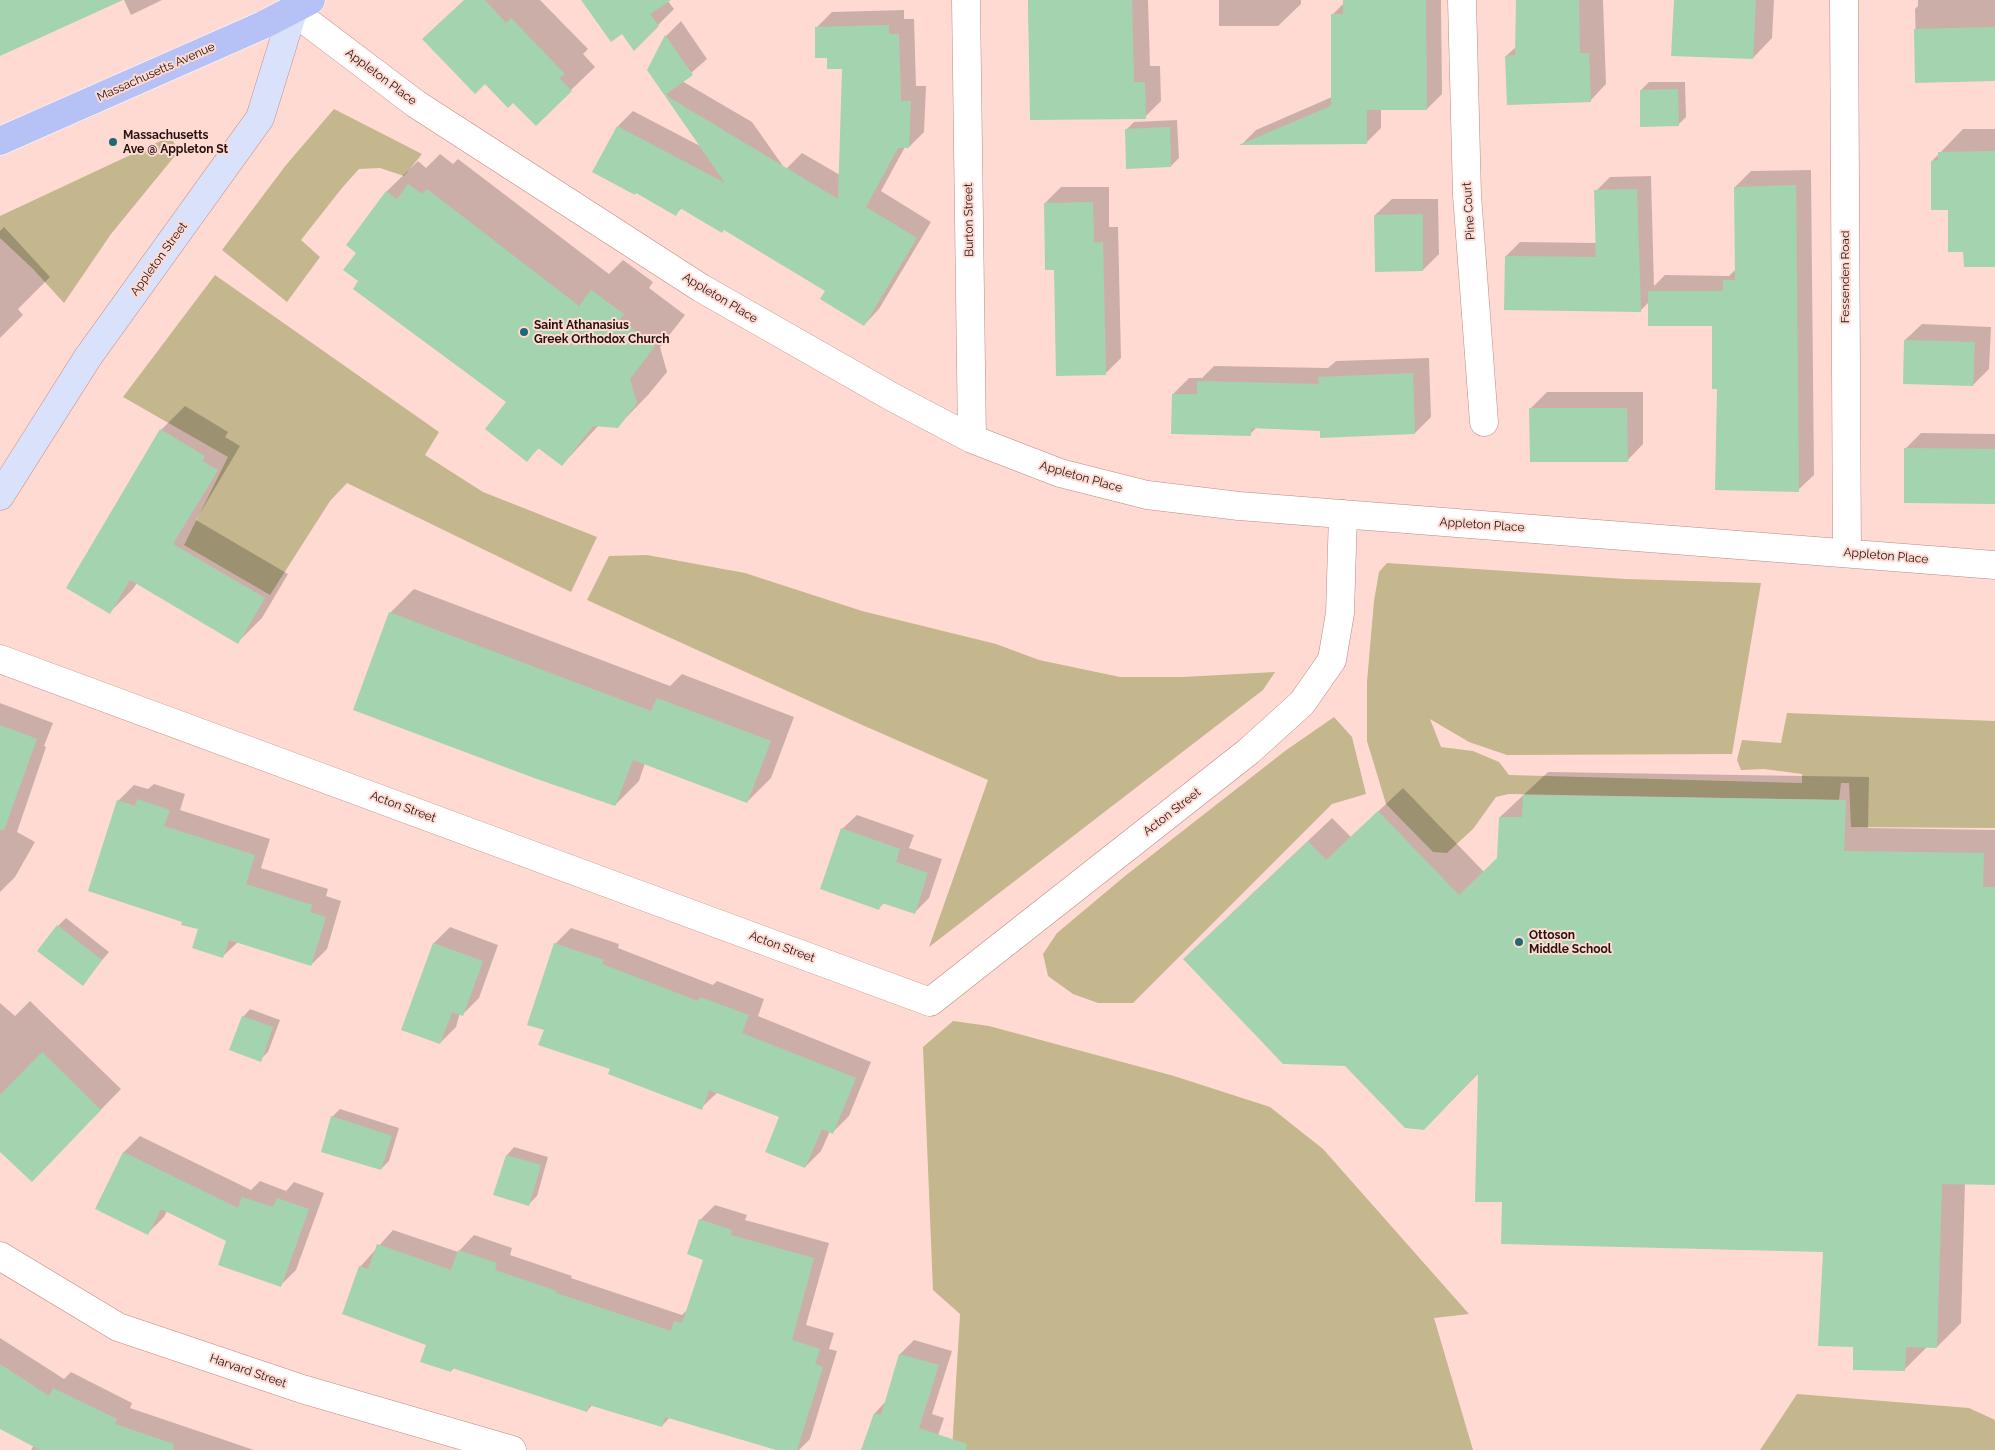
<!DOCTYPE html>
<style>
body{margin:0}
canvas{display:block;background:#ffdad3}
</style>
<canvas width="1995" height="1450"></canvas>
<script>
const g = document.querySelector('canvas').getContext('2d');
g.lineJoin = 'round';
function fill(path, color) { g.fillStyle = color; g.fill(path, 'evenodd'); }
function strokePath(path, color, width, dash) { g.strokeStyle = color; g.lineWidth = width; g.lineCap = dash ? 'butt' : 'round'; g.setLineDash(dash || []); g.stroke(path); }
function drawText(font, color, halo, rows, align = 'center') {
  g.font = font + ' Raleway,sans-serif'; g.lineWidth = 4; g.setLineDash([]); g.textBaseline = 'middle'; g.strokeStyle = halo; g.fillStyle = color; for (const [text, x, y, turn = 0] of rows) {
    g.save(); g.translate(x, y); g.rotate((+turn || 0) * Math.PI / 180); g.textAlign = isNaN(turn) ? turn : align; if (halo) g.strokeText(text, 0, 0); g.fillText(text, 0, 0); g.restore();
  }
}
fill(new Path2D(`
 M 334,109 L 422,154 L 404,176 L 380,168 L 359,169 L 342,188 L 301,240 L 320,257 L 287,302 L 222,250 L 286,165 Z
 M 171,136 L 178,152 L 111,234 L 64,303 L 33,269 L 0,238 L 0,216 Z
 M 215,275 L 439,432 L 425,455 L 483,492 L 597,537 L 571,592 L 347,483 L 330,501 L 270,595 L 184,545 L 228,457 L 123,397 Z
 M 647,555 L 745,573 L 862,611 L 996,644 L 1039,660 L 1120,677 L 1183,677 L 1275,672 L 1263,690 L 929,947 L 988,780 L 860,724 L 587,600 L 609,556 Z
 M 1387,563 L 1625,579 L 1761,583 L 1732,754 L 1507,755 L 1469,742 L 1430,719 L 1441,747 L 1473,751 L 1499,762 L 1509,775 L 1802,783 L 1802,774 L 1764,769 L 1741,770 L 1737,760 L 1742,740 L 1781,743 L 1787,713 L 1995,721 L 1995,828 L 1851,827 L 1849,783 L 1841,783 L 1839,800 L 1509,794 L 1496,797 L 1473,829 L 1447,853 L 1433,852 L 1386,804 L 1367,741 L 1367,682 L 1374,601 L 1379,572 Z
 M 1334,717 L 1352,737 L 1366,794 L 1332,804 L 1133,1003 L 1098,1003 L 1073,994 L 1048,976 L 1043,954 L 1057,933 L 1125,876 L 1285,751 Z
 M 953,1021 L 989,1026 L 1174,1076 L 1270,1107 L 1323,1149 L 1469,1314 L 1434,1318 L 1473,1450 L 952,1450 L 960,1314 L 933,1290 L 923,1047 Z
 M 1797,1394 L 1969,1408 L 1995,1420 L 1995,1450 L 1760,1450 Z`), '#c4b68d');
fill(new Path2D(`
 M 124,0 L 162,0 L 131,15 Z
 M 465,0 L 540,0 L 588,49 L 583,54 L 595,67 L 571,90 L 513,101 L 485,82 Z
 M 583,0 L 667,0 L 674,9 L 634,49 L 622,32 Z
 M 1028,0 L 1148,0 L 1150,66 L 1160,66 L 1161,101 L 1145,117 L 1031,119 Z
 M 1219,0 L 1301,0 L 1301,4 L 1278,26 L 1219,26 Z
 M 1345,0 L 1441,0 L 1442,94 L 1427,109 L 1381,109 L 1381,128 L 1366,143 L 1242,144 L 1256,130 L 1332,97 L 1332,15 L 1345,2 Z
 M 1517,0 L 1603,0 L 1606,84 L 1590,101 L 1506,56 L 1517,46 Z
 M 1675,0 L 1774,0 L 1772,38 L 1753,58 Z
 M 1918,0 L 1995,0 L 1995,80 L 1917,82 L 1915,9 L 1918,6 Z
 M 904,10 L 904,19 L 914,19 L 916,86 L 926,86 L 924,132 L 909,147 L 905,147 L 881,191 L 931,222 L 879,309 L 864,325 L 826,290 L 724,229 L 682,208 L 676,214 L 618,126 L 633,111 L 702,147 L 648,69 L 666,36 L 681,21 L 707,59 L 682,81 L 752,122 L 790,176 L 787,168 L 802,153 L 840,175 L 844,67 L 828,57 L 816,28 L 832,12 Z
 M 1649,82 L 1685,82 L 1686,117 L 1678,125 L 1641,90 Z
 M 1177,120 L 1179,158 L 1171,166 L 1126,130 L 1134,122 Z
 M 1963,129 L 1995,129 L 1995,265 L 1964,251 L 1932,161 Z
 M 440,154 L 453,164 L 458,159 L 609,274 L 623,260 L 653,282 L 649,288 L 685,315 L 660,347 L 667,372 L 648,395 L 618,426 L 599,425 L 562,465 L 540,447 L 527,460 L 507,401 L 360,281 L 358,252 L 348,245 L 387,191 L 418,161 L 426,168 Z
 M 1811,170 L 1814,475 L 1798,490 L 1718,387 L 1713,325 L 1649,302 L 1640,311 L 1506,256 L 1520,242 L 1597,243 L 1596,191 L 1610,177 L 1651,176 L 1654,286 L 1665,275 L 1729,276 L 1736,269 L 1735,187 L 1751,171 Z
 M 1061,187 L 1109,187 L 1109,227 L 1118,227 L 1121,358 L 1105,374 L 1055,269 L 1045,203 Z
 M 1392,199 L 1438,199 L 1439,254 L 1423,270 L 1375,215 Z
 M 4,227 L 50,277 L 18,309 L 23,315 L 0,338 L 0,231 Z
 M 1922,324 L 1991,327 L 1989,369 L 1973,385 L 1905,340 Z
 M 1429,358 L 1431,417 L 1415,433 L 1257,427 L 1250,434 L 1173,394 L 1189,378 L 1202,378 L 1214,366 L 1328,368 L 1336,361 Z
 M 1547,392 L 1643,392 L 1643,444 L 1627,461 L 1531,408 Z
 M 185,406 L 228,432 L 225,437 L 240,446 L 196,520 L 288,574 L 262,618 L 238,642 L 137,583 L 133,589 L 109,613 L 68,588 L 161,430 Z
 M 1921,433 L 1995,434 L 1995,503 L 1905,449 Z
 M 414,589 L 670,686 L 682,674 L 794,717 L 771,778 L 747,802 L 645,763 L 639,781 L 615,805 L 390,613 Z
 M 0,703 L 53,723 L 44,746 L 46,747 L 17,832 L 35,842 L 15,877 L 0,892 Z
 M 1548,772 L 1869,777 L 1868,828 L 1995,830 L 1995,1184 L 1965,1183 L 1961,1323 L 1937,1347 L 1927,1347 L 1904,1370 L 1855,1346 L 1824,1251 L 1504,1201 L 1480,1072 L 1424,1129 L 1345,1065 L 1208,936 L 1332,818 L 1351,837 L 1403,788 L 1484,872 L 1499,858 L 1500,817 Z
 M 154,784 L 185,794 L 180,810 L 270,839 L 261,868 L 328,889 L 326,896 L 341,901 L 327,949 L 311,965 L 238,942 L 223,956 L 199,929 L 183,921 L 118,801 L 134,785 L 148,789 Z
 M 857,815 L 914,835 L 909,848 L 942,859 L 929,898 L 915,912 L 885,902 L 879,908 L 842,829 Z
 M 66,918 L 109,952 L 82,984 L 58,926 Z
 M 450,927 L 498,945 L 479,998 L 463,1014 L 460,1013 L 456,1027 L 440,1043 L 434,943 Z
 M 571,928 L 619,944 L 618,948 L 713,985 L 717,981 L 764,999 L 758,1016 L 871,1062 L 849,1116 L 833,1132 L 830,1131 L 821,1151 L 805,1167 L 781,1116 L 718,1092 L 701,1108 L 612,1068 L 545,1030 L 555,944 Z
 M 30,1001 L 121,1089 L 52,1160 L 0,1150 L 0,1003 L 15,1016 Z
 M 250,1009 L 280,1020 L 268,1052 L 260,1060 L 243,1017 Z
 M 340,1109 L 399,1128 L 389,1161 L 381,1169 L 332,1117 Z
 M 140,1136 L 251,1190 L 260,1181 L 286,1191 L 294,1182 L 324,1193 L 296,1270 L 280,1286 L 228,1240 L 167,1211 L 164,1217 L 148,1233 L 96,1208 L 124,1152 Z
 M 514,1147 L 548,1157 L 537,1196 L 529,1204 L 507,1155 Z
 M 715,1205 L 747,1215 L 745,1220 L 829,1243 L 806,1325 L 834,1333 L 829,1349 L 837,1351 L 810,1439 L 799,1450 L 780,1450 L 670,1417 L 662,1426 L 592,1405 L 587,1411 L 454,1368 L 451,1371 L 360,1267 L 393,1230 L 458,1252 L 474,1235 L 512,1248 L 510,1255 L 572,1276 L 571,1278 L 682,1315 L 688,1309 L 704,1259 L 700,1220 Z
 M 0,1338 L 64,1379 L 71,1372 L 132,1403 L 130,1408 L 254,1450 L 31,1450 L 34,1445 L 0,1427 Z
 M 914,1340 L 952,1351 L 932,1414 L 944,1418 L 933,1450 L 862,1450 L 875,1413 L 886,1401 L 900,1354 Z`), '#0003');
fill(new Path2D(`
 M 0,0 L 123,0 L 0,56 Z
 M 464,0 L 485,0 L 506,23 L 511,18 L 565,74 L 559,78 L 572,91 L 536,126 L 513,103 L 508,108 L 485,84 L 475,94 L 422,39 Z
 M 581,0 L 671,0 L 650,14 L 659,26 L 634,51 L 622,34 L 611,42 Z
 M 1028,0 L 1132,0 L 1134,82 L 1145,82 L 1146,119 L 1030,120 Z
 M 1343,0 L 1426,0 L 1427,110 L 1367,110 L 1367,144 L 1239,145 L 1331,106 L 1331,14 L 1343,14 Z
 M 1516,0 L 1579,0 L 1580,53 L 1589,53 L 1591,102 L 1507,105 L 1505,56 L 1515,55 Z
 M 1674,0 L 1756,0 L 1753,59 L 1671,56 Z
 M 889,25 L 889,34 L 899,34 L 901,101 L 911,101 L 909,148 L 898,148 L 866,207 L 917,238 L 864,326 L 820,299 L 825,291 L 724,230 L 722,233 L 680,208 L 676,216 L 636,193 L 635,195 L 592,172 L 617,126 L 725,183 L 647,70 L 665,35 L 693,75 L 665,95 L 838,199 L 842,69 L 827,69 L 827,58 L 815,58 L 815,27 Z
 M 1995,27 L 1995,81 L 1915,83 L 1914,29 Z
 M 1678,89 L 1679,126 L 1640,127 L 1640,90 Z
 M 1170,127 L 1171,167 L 1126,169 L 1125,129 Z
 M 1995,151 L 1995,267 L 1964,267 L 1963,252 L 1948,252 L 1948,210 L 1931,210 L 1931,161 L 1938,160 L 1938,152 Z
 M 408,184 L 422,194 L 427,189 L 579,306 L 591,290 L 624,314 L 620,319 L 655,346 L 630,379 L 637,403 L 618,428 L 593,426 L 562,466 L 538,448 L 527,462 L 485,429 L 506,402 L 353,289 L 358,281 L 343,270 L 356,253 L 346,245 L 386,191 L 397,199 Z
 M 1796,185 L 1799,492 L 1715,490 L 1717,389 L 1712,389 L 1712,326 L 1648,326 L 1648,291 L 1723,291 L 1723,280 L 1735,280 L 1734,187 Z
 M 1637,189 L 1641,312 L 1504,310 L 1505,256 L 1596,257 L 1594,190 Z
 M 1093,202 L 1094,243 L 1103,242 L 1106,375 L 1056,376 L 1054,270 L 1045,270 L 1044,203 Z
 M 1423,214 L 1423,271 L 1375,272 L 1374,215 Z
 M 1904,340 L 1975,342 L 1973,386 L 1903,384 Z
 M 1413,373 L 1415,434 L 1320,438 L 1320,431 L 1251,428 L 1251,436 L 1171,434 L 1172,394 L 1197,394 L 1197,381 L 1319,384 L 1318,377 Z
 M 1529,408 L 1627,408 L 1628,462 L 1530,462 Z
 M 160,429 L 205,456 L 202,461 L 218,470 L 173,544 L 265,598 L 238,644 L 130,580 L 110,614 L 66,588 Z
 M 1904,448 L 1995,449 L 1995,504 L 1904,503 Z
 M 389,612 L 651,711 L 657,698 L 771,741 L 747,803 L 633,760 L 615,806 L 534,778 L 353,710 Z
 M 0,725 L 37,739 L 4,830 L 0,830 Z
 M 1523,795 L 1846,800 L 1844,851 L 1984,853 L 1983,887 L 1995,887 L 1995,1185 L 1942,1184 L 1937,1348 L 1906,1347 L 1905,1371 L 1853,1370 L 1853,1347 L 1818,1346 L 1823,1252 L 1501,1244 L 1502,1202 L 1475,1202 L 1478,1073 L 1424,1130 L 1405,1128 L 1345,1066 L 1283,1064 L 1183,959 L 1308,841 L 1326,860 L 1378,811 L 1459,895 L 1497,858 L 1499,817 L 1522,817 Z
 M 137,799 L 170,810 L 164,826 L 255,855 L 246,884 L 312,905 L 310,912 L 326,917 L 311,966 L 229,940 L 223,958 L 192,948 L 198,929 L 181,925 L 182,922 L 88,891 L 117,800 L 135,806 Z
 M 841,828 L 900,849 L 896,862 L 928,873 L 915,914 L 882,903 L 879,910 L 820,889 Z
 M 57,925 L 102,960 L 83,986 L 37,951 Z
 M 433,943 L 483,961 L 463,1016 L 452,1012 L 440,1044 L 401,1030 Z
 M 554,943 L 604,960 L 602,964 L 698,1001 L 700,997 L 749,1015 L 742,1033 L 856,1078 L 833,1134 L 822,1129 L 805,1168 L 765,1152 L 779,1117 L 709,1090 L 702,1110 L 608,1074 L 610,1069 L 538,1045 L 544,1030 L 527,1025 Z
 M 242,1016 L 273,1027 L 261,1062 L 229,1050 Z
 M 42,1052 L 101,1110 L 32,1182 L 0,1152 L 0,1095 Z
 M 331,1116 L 392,1136 L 381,1170 L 321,1152 Z
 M 123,1152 L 238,1208 L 242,1197 L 273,1207 L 277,1198 L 309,1209 L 281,1287 L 218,1265 L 226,1241 L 161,1209 L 148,1235 L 95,1209 Z
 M 506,1155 L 541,1165 L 529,1206 L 493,1195 Z
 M 699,1219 L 732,1230 L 731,1235 L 814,1258 L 792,1340 L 820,1349 L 815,1364 L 823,1367 L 797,1450 L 776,1450 L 665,1417 L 662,1427 L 589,1405 L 587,1412 L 452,1368 L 451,1372 L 420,1362 L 426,1345 L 342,1314 L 359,1266 L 368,1269 L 377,1244 L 451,1270 L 458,1250 L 497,1263 L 495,1270 L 557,1291 L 556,1293 L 671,1331 L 674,1321 L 682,1323 L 703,1260 L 687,1254 Z
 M 899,1354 L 939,1365 L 919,1428 L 967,1444 L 966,1450 L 861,1450 L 874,1413 L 881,1415 Z
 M 0,1364 L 49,1396 L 53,1388 L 117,1419 L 115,1424 L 174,1444 L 173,1450 L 40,1450 L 0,1429 Z`), '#a4d3af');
const street = new Path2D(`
 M 966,0 L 972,439
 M 1462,0 L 1467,195 L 1484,422
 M 1844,0 L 1847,553
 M 293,11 L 416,104 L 701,288 L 894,398 L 972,439 L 1060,473 L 1147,495 L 1239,506 L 1995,565
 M 0,659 L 930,1002 L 1249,751 L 1302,703 L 1332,660 L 1340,613 L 1343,514
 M 0,1256 L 118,1327 L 302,1389 L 512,1450`);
const secondary = new Path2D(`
 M 0,496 L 88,357 L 260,118 L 293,11`);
const primary = new Path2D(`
 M 0,141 L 263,25 L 311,0`);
strokePath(street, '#c0887d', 29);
strokePath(secondary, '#c0887d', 29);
strokePath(primary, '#fff', 29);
strokePath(street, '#fff', 28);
strokePath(secondary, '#dae1fa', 28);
strokePath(primary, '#b6c2f5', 28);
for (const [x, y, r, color] of [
 [113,142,5,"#1f6875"],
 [524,332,5,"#1f6875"],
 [1519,942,5,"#1f6875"]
]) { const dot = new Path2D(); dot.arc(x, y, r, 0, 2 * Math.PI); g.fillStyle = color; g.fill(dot); strokePath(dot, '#ffdad3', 2); }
drawText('12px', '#25110d', '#ffdad3', [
 ["Massachusetts Avenue",156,72,-24],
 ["Appleton Place",381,77,37],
 ["Pine Court",1469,211,-94],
 ["Burton Street",969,220,-91],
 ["Appleton Street",159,259,-54],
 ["Fessenden Road",1845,277,-90],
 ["Appleton Place",720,298,31],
 ["Appleton Place",1081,477,16],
 ["Appleton Place",1482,525,4],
 ["Appleton Place",1886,556,5],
 ["Acton Street",403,807,20],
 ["Acton Street",1172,812,-38],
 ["Acton Street",782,947,20],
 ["Harvard Street",248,1371,19]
]);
drawText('bold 12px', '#25110d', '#ffdad3', [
 ["Massachusetts",123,135],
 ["Ave @ Appleton St",123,149],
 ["Saint Athanasius",534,325],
 ["Greek Orthodox Church",534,339],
 ["Ottoson",1529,935],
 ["Middle School",1529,949]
], 'left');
</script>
